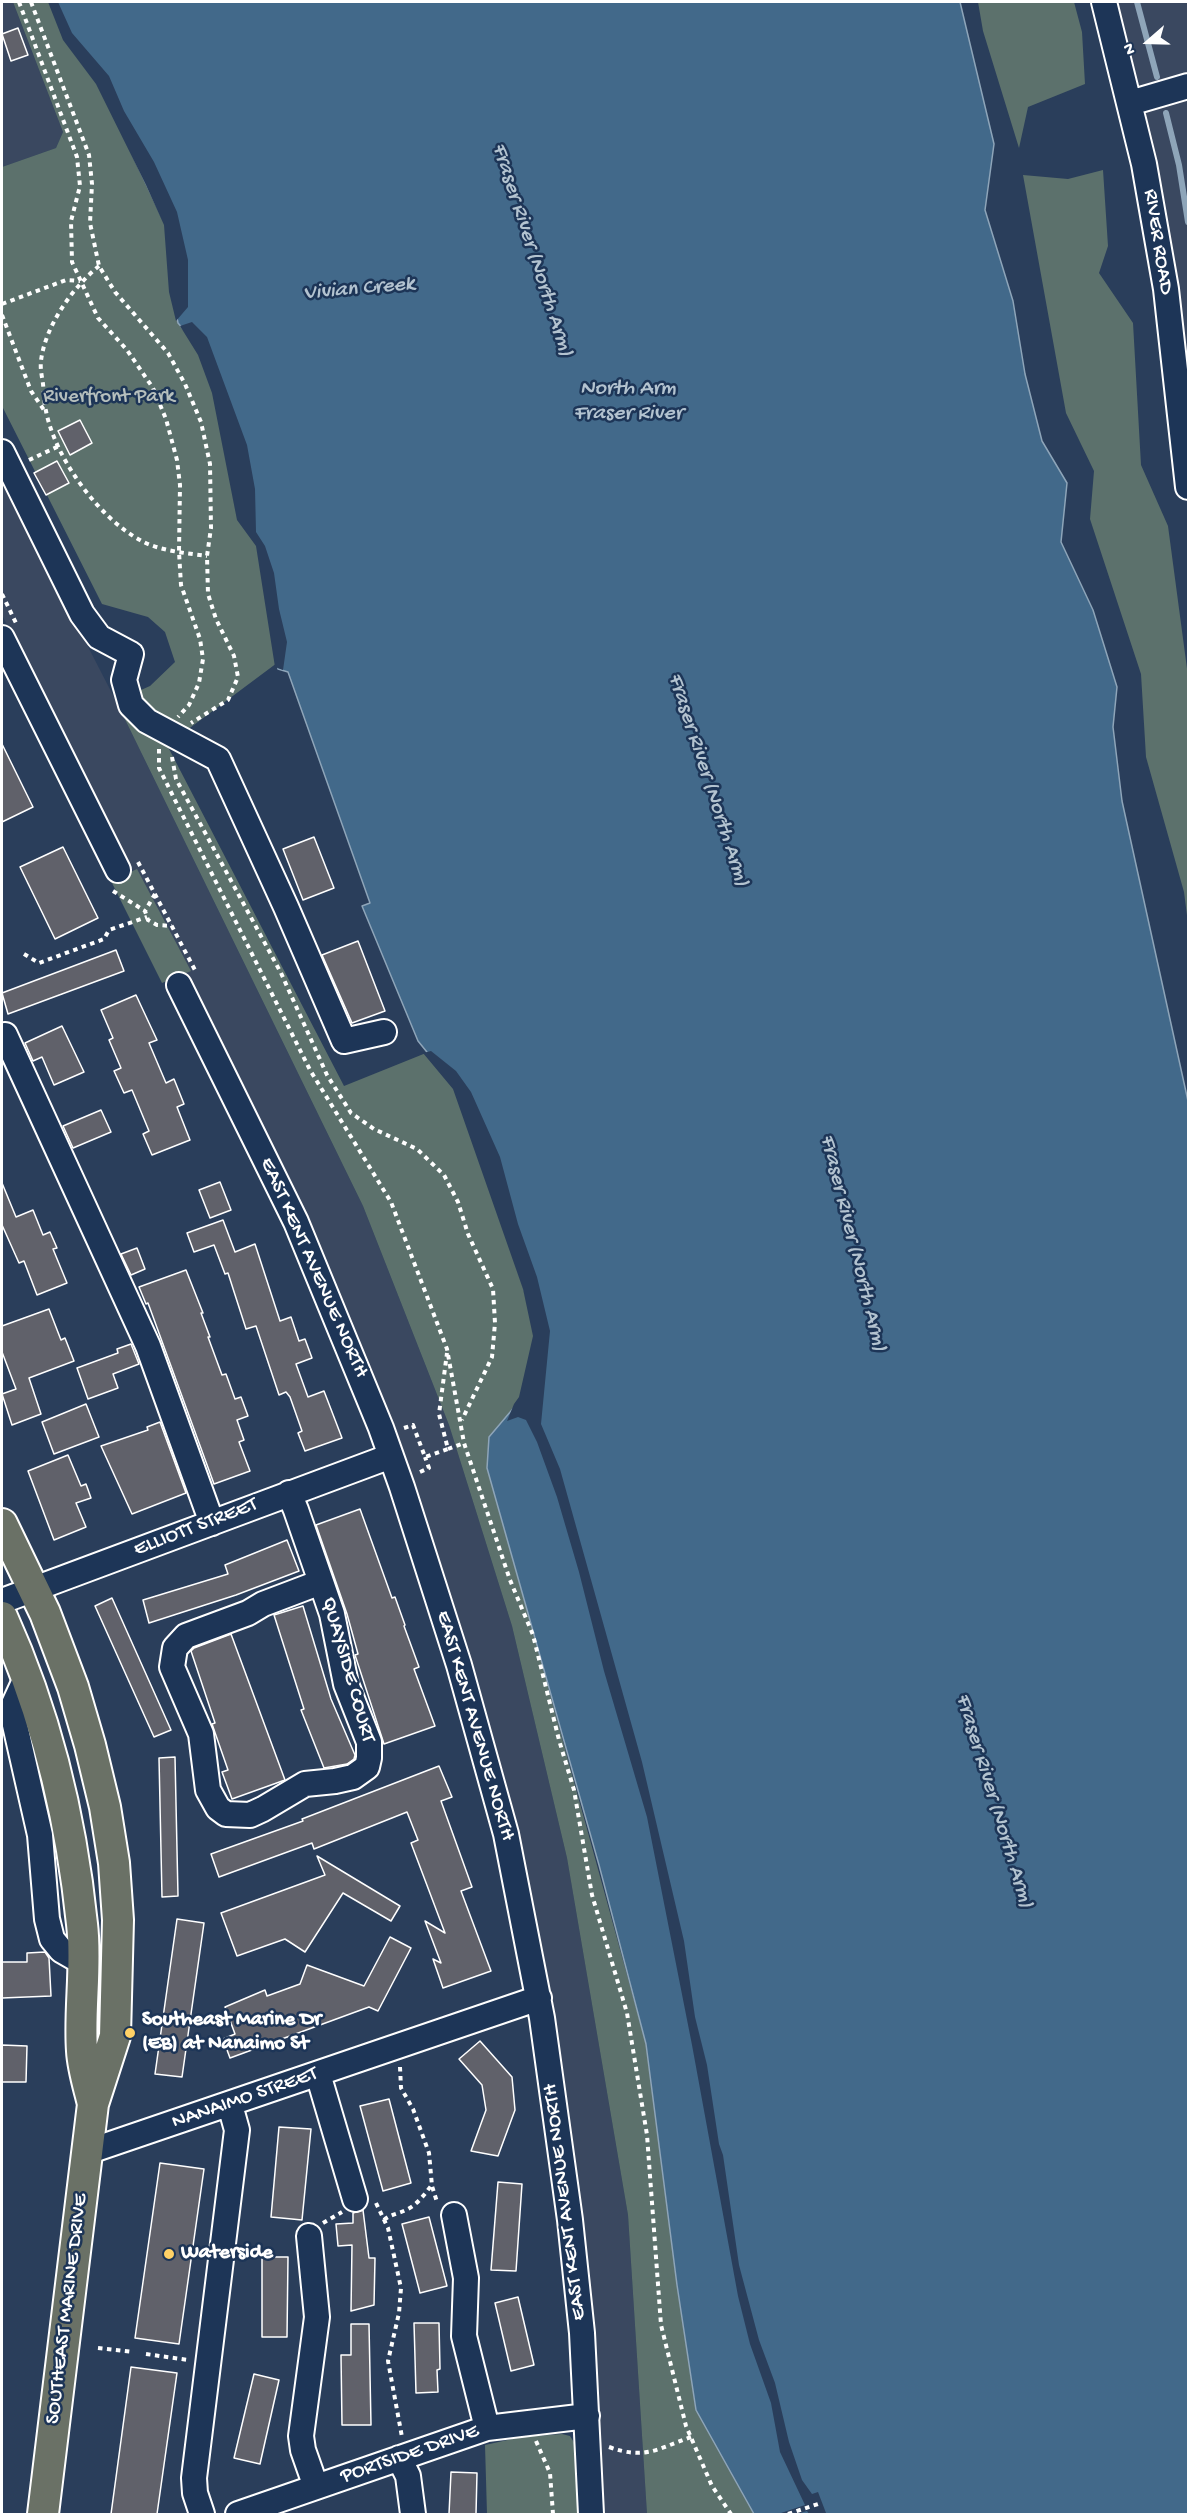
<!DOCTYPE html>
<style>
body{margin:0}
#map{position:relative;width:1190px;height:2516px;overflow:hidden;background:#2a3e5b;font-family:"Gochi Hand",sans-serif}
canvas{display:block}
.frame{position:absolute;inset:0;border:3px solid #fff;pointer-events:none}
.north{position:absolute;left:1118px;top:12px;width:60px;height:60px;-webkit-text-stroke:4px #1d3557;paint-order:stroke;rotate:250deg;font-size:16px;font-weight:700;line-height:24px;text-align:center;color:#fff}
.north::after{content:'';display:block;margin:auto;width:21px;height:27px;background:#fff;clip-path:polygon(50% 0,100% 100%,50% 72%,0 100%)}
</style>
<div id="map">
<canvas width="1190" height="2516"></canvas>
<div class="frame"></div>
<div class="north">N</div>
</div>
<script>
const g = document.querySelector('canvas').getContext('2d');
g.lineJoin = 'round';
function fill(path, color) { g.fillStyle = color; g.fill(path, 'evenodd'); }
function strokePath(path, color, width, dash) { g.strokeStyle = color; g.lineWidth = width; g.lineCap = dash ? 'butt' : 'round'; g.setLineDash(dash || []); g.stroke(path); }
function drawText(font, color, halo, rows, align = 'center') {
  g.font = font + ' "Gochi Hand",sans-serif'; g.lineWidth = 5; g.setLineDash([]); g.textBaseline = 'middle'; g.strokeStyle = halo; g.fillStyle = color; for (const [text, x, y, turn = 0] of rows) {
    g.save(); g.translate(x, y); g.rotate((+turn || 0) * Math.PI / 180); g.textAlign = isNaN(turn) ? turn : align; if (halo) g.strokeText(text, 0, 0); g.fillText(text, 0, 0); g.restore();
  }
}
fill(new Path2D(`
 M 2,2 L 13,2 L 63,132 L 56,148 L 2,167 Z
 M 1104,2 L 1188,2 L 1188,487 Z
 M 2,480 L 116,701 L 363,1206 L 449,1425 L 512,1626 L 567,1858 L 628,2215 L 647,2514 L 603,2514 L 593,2330 L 567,2097 L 552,2012 L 509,1803 L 455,1609 L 411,1475 L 382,1397 L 309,1221 L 258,1115 L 2,615 Z`), '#3a4860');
fill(new Path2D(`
 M 13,2 L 51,2 L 65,39 L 98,82 L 149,183 L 166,226 L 171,288 L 178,323 L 196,344 L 214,393 L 239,519 L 258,545 L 277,663 L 167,745 L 344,1086 L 426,1053 L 456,1087 L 524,1288 L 536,1336 L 522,1398 L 507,1420 L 518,1417 L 526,1420 L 537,1442 L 557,1497 L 604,1671 L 647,1817 L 692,2045 L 738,2296 L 750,2344 L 771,2403 L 780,2452 L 809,2514 L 762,2514 L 717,2447 L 754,2514 L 647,2514 L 628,2215 L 567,1858 L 512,1626 L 449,1425 L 363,1206 L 116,701 L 150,686 L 175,662 L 165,632 L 148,617 L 102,604 L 2,406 L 2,167 L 56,148 L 63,132 ZM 497,1501 L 507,1514 L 521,1553 L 563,1693 L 594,1835 L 656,2066 L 686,2326 L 697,2395 L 713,2439 L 696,2410 L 677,2285 L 646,2044 Z
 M 978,2 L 1074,2 L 1082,32 L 1085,84 L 1028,107 L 1019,148 L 983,31 Z
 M 1103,170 L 1108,246 L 1099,273 L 1133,323 L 1141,465 L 1168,526 L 1188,676 L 1188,923 L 1184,892 L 1146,757 L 1141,674 L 1090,519 L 1094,471 L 1066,413 L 1023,175 L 1068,179 Z
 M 137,869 L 191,971 L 162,983 L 111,881 Z
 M 562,2434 L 570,2436 L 575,2444 L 579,2514 L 487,2514 L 485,2445 L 521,2437 Z`), '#5c716c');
const water = new Path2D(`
 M 51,2 L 960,2 L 994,144 L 985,210 L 1013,301 L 1025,374 L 1042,441 L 1067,483 L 1061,542 L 1093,610 L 1117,687 L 1113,727 L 1122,801 L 1188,1101 L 1188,2514 L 754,2514 L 696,2410 L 677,2285 L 646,2044 L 599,1865 L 487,1468 L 489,1437 L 522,1398 L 536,1336 L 524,1288 L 456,1088 L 418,1041 L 362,906 L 370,903 L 288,672 L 278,669 L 258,545 L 214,393 L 196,344 L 178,323 L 171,288 L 166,226 L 98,82 Z`);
fill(water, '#42698a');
strokePath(water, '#8ea5b9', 1.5);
fill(new Path2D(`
 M 48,2 L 58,2 L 72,33 L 109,76 L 124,111 L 154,162 L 177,212 L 188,260 L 188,307 L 176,321 L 169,292 L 164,225 L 146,185 L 96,84 L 63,40 Z
 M 192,322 L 207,337 L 247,445 L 255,489 L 256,532 L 265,546 L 274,573 L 279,609 L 287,642 L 283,670 L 275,667 L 256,546 L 237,520 L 212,393 L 198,355 L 180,326 Z
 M 431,1051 L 456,1071 L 471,1092 L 500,1157 L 518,1224 L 537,1277 L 550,1331 L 541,1424 L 560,1469 L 642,1762 L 684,1941 L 695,2017 L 707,2065 L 719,2144 L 723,2155 L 739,2265 L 759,2340 L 775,2383 L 789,2442 L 802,2480 L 812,2494 L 818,2492 L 826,2513 L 821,2514 L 809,2514 L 807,2511 L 797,2514 L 778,2514 L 805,2505 L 780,2452 L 771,2403 L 750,2344 L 738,2296 L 692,2045 L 647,1817 L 604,1671 L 579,1572 L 557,1497 L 537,1442 L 526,1420 L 518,1417 L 507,1421 L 514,1404 L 519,1397 L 533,1336 L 523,1289 L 453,1089 L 423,1053 Z`), '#2a3e5b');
strokePath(new Path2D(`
 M 1137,2 L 1157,77
 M 1166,113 L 1179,165 L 1188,222`), '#8ea5b9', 6);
const building = new Path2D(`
 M 18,28 L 28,55 L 11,61 L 2,34 Z
 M 80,420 L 92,443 L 70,455 L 58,431 Z
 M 57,461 L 69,483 L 46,495 L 34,473 Z
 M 2,744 L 33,807 L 2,822 Z
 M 314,837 L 334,888 L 303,900 L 283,849 Z
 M 63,847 L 98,918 L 55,939 L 20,867 Z
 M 358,941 L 385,1011 L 352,1023 L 322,955 Z
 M 116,950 L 124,971 L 8,1014 L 2,993 Z
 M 136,995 L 157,1040 L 149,1043 L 166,1083 L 174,1079 L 184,1104 L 177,1107 L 190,1140 L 152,1155 L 143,1134 L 149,1131 L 132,1090 L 124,1093 L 114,1071 L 121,1068 L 109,1040 L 113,1038 L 101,1010 Z
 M 62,1026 L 84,1072 L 54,1085 L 42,1057 L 33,1061 L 25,1043 Z
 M 101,1110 L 111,1132 L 73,1148 L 63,1126 Z
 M 220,1182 L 231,1210 L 210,1218 L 199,1190 Z
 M 2,1183 L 16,1217 L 33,1210 L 43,1235 L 50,1232 L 57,1248 L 53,1249 L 67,1283 L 37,1295 L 24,1261 L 19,1263 L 2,1225 Z
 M 223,1220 L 235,1252 L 255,1244 L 280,1321 L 291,1317 L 299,1341 L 305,1339 L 312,1358 L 296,1364 L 308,1397 L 324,1391 L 342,1438 L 305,1451 L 298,1433 L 302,1431 L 290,1397 L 286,1392 L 279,1395 L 256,1326 L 246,1329 L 228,1273 L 225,1274 L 214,1245 L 194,1252 L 187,1233 Z
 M 137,1248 L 145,1269 L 131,1275 L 121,1254 Z
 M 186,1270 L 203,1313 L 201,1313 L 210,1337 L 208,1337 L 222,1375 L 226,1374 L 235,1399 L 241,1397 L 248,1416 L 237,1420 L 244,1440 L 239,1442 L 250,1471 L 214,1484 L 148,1303 L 146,1304 L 139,1287 Z
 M 49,1309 L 61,1340 L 65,1338 L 74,1361 L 29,1378 L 41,1414 L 12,1425 L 2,1394 L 16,1389 L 2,1352 L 2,1326 Z
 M 131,1344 L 139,1364 L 113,1374 L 118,1388 L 88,1399 L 77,1368 L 118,1353 L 117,1349 Z
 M 86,1404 L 99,1437 L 54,1454 L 42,1422 Z
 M 160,1422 L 186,1493 L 132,1514 L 101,1446 L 148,1430 L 147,1427 Z
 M 68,1455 L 81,1486 L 86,1484 L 91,1498 L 76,1503 L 86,1527 L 54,1540 L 28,1471 Z
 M 360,1509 L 392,1598 L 395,1597 L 405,1625 L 404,1626 L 419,1667 L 414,1669 L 435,1726 L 384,1744 L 355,1655 L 358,1654 L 347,1614 L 316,1525 Z
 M 287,1540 L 299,1571 L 236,1595 L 149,1623 L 143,1600 L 228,1574 L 225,1565 Z
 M 112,1598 L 171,1730 L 154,1737 L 95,1606 Z
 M 303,1606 L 331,1699 L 355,1755 L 354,1759 L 347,1764 L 324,1768 L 301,1710 L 304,1709 L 274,1615 Z
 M 231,1634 L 285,1780 L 232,1799 L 222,1772 L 228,1770 L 212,1724 L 215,1723 L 191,1651 L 194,1648 Z
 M 175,1757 L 178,1896 L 162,1897 L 159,1758 Z
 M 439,1766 L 452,1797 L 441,1801 L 472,1887 L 461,1891 L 491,1971 L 443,1988 L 433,1959 L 441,1963 L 425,1921 L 445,1933 L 411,1843 L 418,1840 L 407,1812 L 314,1849 L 312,1843 L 219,1877 L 211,1854 L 303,1821 L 302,1819 Z
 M 317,1856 L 400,1906 L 391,1921 L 343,1893 L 305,1952 L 285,1939 L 237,1956 L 221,1913 L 325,1875 Z
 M 177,1919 L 204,1923 L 182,2077 L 155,2074 Z
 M 390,1937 L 411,1948 L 378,2011 L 369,2007 L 230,2058 L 223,2039 L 235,2034 L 225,2007 L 265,1990 L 267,1996 L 300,1984 L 307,1965 L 364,1986 Z
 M 45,1952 L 49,1958 L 51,1996 L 2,1998 L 2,1962 L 27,1962 L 27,1953 Z
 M 480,2041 L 512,2077 L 515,2110 L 498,2156 L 471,2151 L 486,2110 L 482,2085 L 459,2059 Z
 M 2,2045 L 27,2046 L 26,2082 L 2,2082 Z
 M 389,2099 L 411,2183 L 383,2191 L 360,2106 Z
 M 279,2127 L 311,2129 L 302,2220 L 271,2217 Z
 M 160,2163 L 204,2169 L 179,2344 L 135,2338 Z
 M 498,2182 L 522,2184 L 516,2271 L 491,2270 Z
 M 363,2210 L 369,2258 L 375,2258 L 374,2305 L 351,2311 L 352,2245 L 338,2246 L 336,2224 L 353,2223 L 353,2213 Z
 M 429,2217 L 447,2286 L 420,2293 L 402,2224 Z
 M 262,2257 L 288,2257 L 287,2337 L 262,2337 Z
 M 518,2297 L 534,2365 L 511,2371 L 495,2303 Z
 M 414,2323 L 439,2323 L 440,2369 L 437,2370 L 438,2392 L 416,2393 Z
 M 351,2324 L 369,2324 L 371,2425 L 342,2425 L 341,2355 L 351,2355 Z
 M 131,2367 L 177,2373 L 157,2514 L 111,2514 Z
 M 254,2374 L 279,2380 L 260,2464 L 234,2458 Z
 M 451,2472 L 477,2473 L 476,2514 L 449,2514 Z`);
fill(building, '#60616a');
strokePath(building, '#fff', 1.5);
const minor = new Path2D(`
 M 1104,2 L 1144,164 L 1166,289 L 1188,487
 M 1130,103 L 1188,86
 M 2,452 L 82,614 L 99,637 L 131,654 L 124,680 L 131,705 L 147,721 L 218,759 L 286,907 L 344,1041 L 384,1032
 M 2,638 L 118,870
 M 179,985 L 296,1222 L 381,1428 L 402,1487 L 459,1665 L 506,1834 L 542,2018 L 570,2220 L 582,2333 L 591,2514
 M 5,1035 L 148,1346 L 212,1523
 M 289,1493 L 296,1510 L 321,1582 L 332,1614 L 346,1684 L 369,1742 L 369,1758 L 367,1767 L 353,1777 L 335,1781 L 305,1784 L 263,1809 L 250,1815 L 226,1814 L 218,1808 L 208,1790 L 201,1734 L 172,1667 L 175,1648 L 186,1636 L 248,1613 L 263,1604 L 321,1582
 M 2,1601 L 391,1456
 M 27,1676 L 14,1704 L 13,1716 L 40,1835 L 47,1919 L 52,1939 L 61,1950 L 82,1962
 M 318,2074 L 355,2199
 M 87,2152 L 539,1998
 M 454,2215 L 466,2278 L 464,2336 L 487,2428
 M 309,2236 L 317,2317 L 301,2436 L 303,2450 L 316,2487
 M 399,2458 L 408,2476 L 413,2514
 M 202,2514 L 195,2493 L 194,2478 L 237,2130 L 230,2105
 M 238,2514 L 487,2428 L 587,2416`);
const major = new Path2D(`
 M 2,1524 L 45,1613 L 73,1687 L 90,1745 L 105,1807 L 114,1863 L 118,1920 L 115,2036 L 93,2104 L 43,2514
 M 2,1617 C 46,1714 71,1817 82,1924 C 87,1965 79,2009 82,2051 C 83,2069 89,2087 93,2104`);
strokePath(minor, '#fff', 28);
strokePath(major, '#fff', 34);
strokePath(new Path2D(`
 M 19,2 L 77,157 L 80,186 L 71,221 L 72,262 L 98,318 L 127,350 L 153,388 L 166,419 L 177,460 L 180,485 L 179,552 L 181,585 L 200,639 L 203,659 L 199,683 L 189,705 L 178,717
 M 31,2 L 89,155 L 92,184 L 90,223 L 99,266 L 115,292 L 168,353 L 185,384 L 201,422 L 210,464 L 211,528 L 207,556 L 208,594 L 216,619 L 234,656 L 238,677 L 228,700 L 191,723
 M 99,266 C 73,287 45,326 41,361 C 40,368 42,377 43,384 C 44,393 44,402 46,411 C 55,458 99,518 140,540 C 159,551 186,553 207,556
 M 2,304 L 66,280 L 80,281
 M 2,315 L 31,391 L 44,410
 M 29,460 L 59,446
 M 2,594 L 16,623
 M 159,749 L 159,768 L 310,1070 L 391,1202 L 447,1349 L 464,1443 L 510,1580 L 533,1635 L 559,1740 L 574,1790 L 592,1895 L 627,2013 L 647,2135 L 661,2325 L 686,2426 L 712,2486 L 731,2514
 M 172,757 L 176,779 L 281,973 L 327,1075 L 351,1113 L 374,1129 L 417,1149 L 444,1175 L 458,1202 L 468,1234 L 493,1289 L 495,1323 L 492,1357 L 462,1420
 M 138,862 L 196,972
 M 113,891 L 145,911
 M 155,894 L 145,911 L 148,920 L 157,925 L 172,926
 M 24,954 L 39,963 L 104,939 L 109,930 L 147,917
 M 404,1428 L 413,1425 L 425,1457 L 448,1449 L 439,1414 L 447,1353
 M 448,1449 L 464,1443
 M 420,1472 L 429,1468 L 425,1457
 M 400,2067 L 401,2088 L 413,2109 L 429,2153 L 432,2186 L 437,2202
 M 376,2203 L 388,2228 L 401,2288 L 399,2313 L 388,2361 L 402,2437
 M 384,2220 C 391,2214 398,2214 406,2210 C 417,2205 424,2195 431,2186
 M 323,2223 L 342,2212
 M 98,2348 L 133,2352
 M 146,2354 L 188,2360
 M 536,2441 L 550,2473 L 553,2514
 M 609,2447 C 645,2460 657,2449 691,2437
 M 788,2514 L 818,2504`), '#fff', 4, [4.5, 4.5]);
strokePath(minor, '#1d3557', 24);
strokePath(major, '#6a7166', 30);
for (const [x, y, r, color] of [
 [130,2033,6,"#ffd166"],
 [169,2254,6,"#ffd166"]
]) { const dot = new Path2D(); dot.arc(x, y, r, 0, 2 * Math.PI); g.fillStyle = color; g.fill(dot); strokePath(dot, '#1d3557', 2); }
drawText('21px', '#fff', '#1d3557', [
 ["RIVER ROAD",1157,242,81],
 ["EAST KENT AVENUE NORTH",313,1268,66],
 ["ELLIOTT STREET",196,1528,-21],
 ["QUAYSIDE COURT",347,1670,74],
 ["EAST KENT AVENUE NORTH",474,1726,74],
 ["NANAIMO STREET",245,2099,-19],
 ["EAST KENT AVENUE NORTH",566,2202,-97],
 ["SOUTHEAST MARINE DRIVE",68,2309,-83],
 ["PORTSIDE DRIVE",410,2455,-19]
]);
drawText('21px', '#b6bfbd', '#1d3557', [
 ["Riverfront Park",109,398]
]);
drawText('bold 21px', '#fff', '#1d3557', [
 ["Southeast Marine Dr",142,2021],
 ["(EB) at Nanaimo St",142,2045],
 ["Waterside",181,2254]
], 'left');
drawText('italic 22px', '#b3c3d0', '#1d3557', [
 ["Fraser River (North Arm)",531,250,72],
 ["Vivian Creek",359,290,-5],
 ["North Arm",628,390],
 ["Fraser River",628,415],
 ["Fraser River (North Arm)",707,780,72],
 ["Fraser River (North Arm)",852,1243,76],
 ["Fraser River (North Arm)",993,1801,73]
]);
</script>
